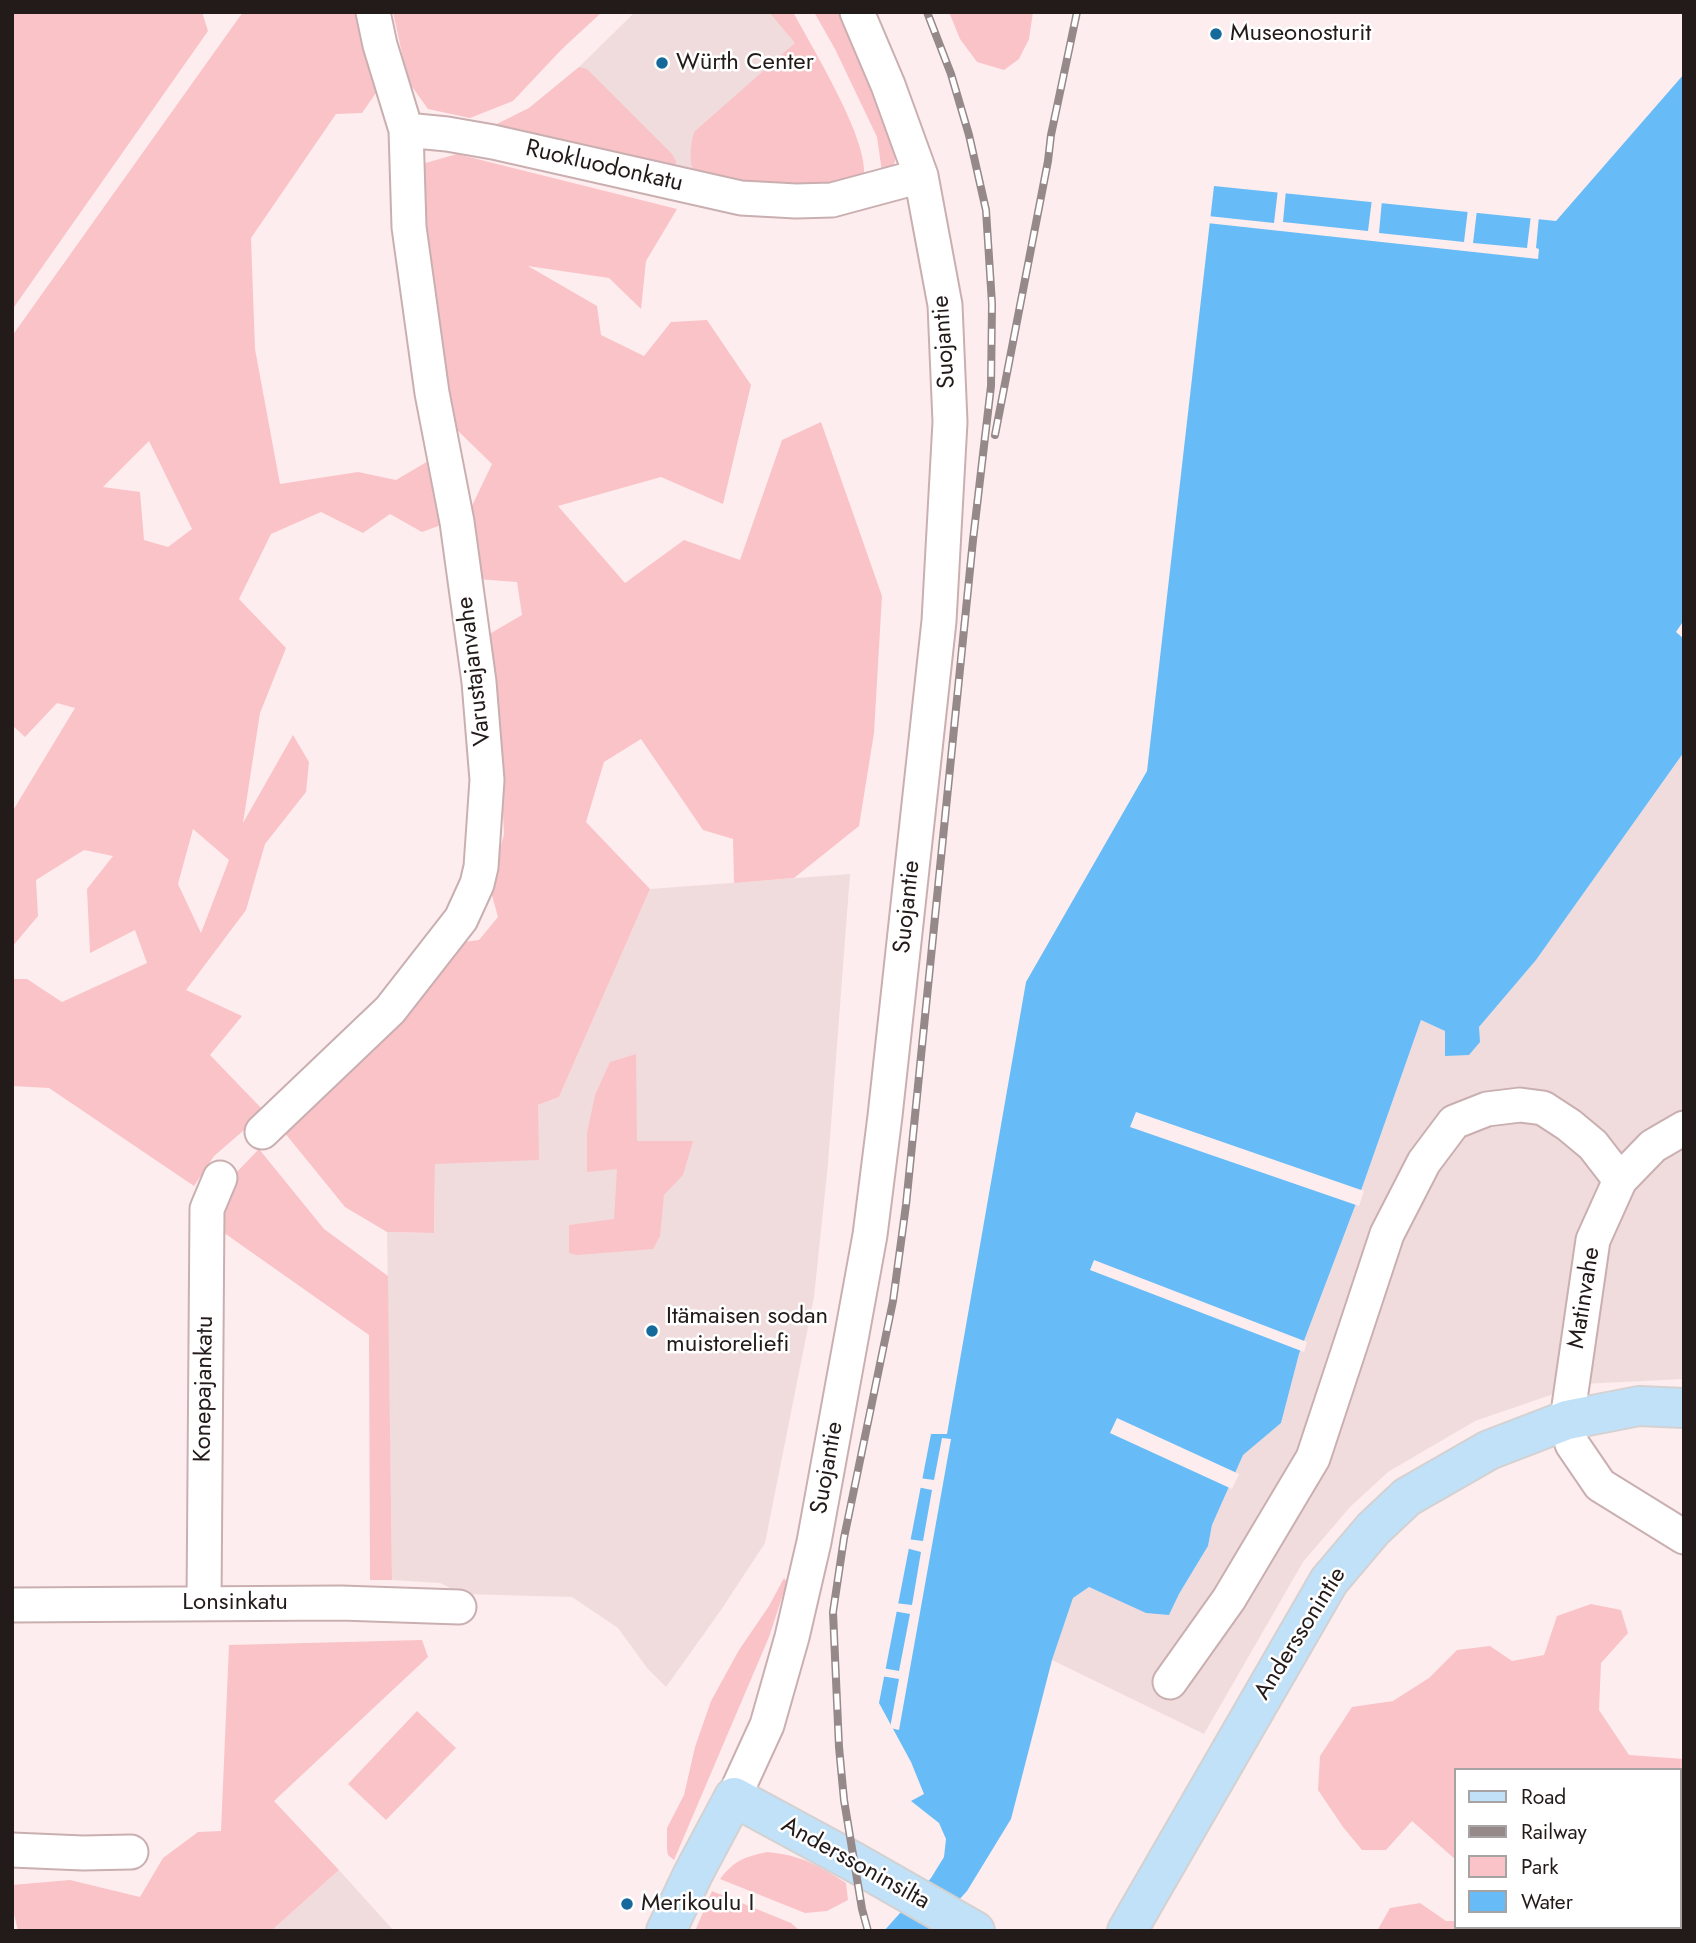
<!DOCTYPE html>
<meta charset="utf-8">
<style>
body{margin:0}
#map{position:relative;width:1696px;height:1943px;overflow:hidden;background:#feedee;font-family:Jost,sans-serif}
canvas{display:block}
.frame{position:absolute;inset:0;border:14px solid #231a1a;pointer-events:none}
.legend{position:absolute;left:1454px;top:1768px;width:228px;height:161px;box-sizing:border-box;background:#fff;border:2px solid #a7a3a3;margin:0;padding:9px 12px;list-style:none;font-size:21px;color:#231a1a}
.legend li{display:flex;align-items:center;gap:14px;height:35px}
.legend b{width:35px;border:2px solid #a7a3a3}
</style>
<div id="map">
<canvas width="1696" height="1943"></canvas>
<div class="frame"></div>
<ul class="legend">
<li><b style="height:9px;background:#c1e1f8"></b>Road</li>
<li><b style="height:9px;background:#968989"></b>Railway</li>
<li><b style="height:19px;background:#fac3c8"></b>Park</li>
<li><b style="height:19px;background:#67bcf7"></b>Water</li>
</ul>
</div>
<script>
const g = document.querySelector('canvas').getContext('2d');
g.lineJoin = 'round';
function fill(path, color) { g.fillStyle = color; g.fill(path, 'evenodd'); }
function strokePath(path, color, width, dash) { g.strokeStyle = color; g.lineWidth = width; g.lineCap = dash ? 'butt' : 'round'; g.setLineDash(dash || []); g.stroke(path); }
function drawText(font, color, halo, rows, align = 'center') {
  g.font = font + ' Jost,sans-serif'; g.lineWidth = 5; g.setLineDash([]); g.textBaseline = 'middle'; g.strokeStyle = halo; g.fillStyle = color; for (const [text, x, y, turn = 0] of rows) {
    g.save(); g.translate(x, y); g.rotate((+turn || 0) * Math.PI / 180); g.textAlign = isNaN(turn) ? turn : align; if (halo) g.strokeText(text, 0, 0); g.fillText(text, 0, 0); g.restore();
  }
}
fill(new Path2D(`
 M 635,12 L 793,12 L 831,82 L 854,130 L 863,163 L 771,197 L 493,126 L 529,108 L 579,67 Z
 M 1684,752 L 1684,1379 L 1583,1384 L 1475,1421 L 1388,1472 L 1350,1507 L 1303,1562 L 1204,1734 L 1052,1660 L 1073,1598 L 1089,1587 L 1112,1597 L 1169,1615 L 1179,1594 L 1208,1546 L 1212,1525 L 1243,1454 L 1281,1423 L 1299,1354 L 1363,1185 L 1421,1020 L 1445,1031 L 1479,1027 L 1536,960 Z
 M 850,874 L 828,1164 L 814,1297 L 765,1543 L 721,1610 L 666,1687 L 647,1668 L 618,1628 L 572,1597 L 462,1594 L 440,1583 L 392,1580 L 387,1232 L 434,1233 L 435,1164 L 538,1105 L 559,1097 L 650,889 Z
 M 339,1870 L 394,1931 L 271,1931 Z`), '#f1dcdd');
fill(new Path2D(`
 M 12,12 L 202,12 L 208,31 L 12,310 Z
 M 243,12 L 359,12 L 378,90 L 362,113 L 336,114 L 251,238 L 255,349 L 280,484 L 358,472 L 396,480 L 430,460 L 441,525 L 422,532 L 390,514 L 363,533 L 321,512 L 271,534 L 239,599 L 286,648 L 260,713 L 243,823 L 293,735 L 309,762 L 306,792 L 265,844 L 246,910 L 186,990 L 242,1016 L 210,1055 L 265,1112 L 214,1156 L 194,1186 L 49,1088 L 12,1086 L 12,979 L 27,979 L 62,1002 L 147,963 L 135,930 L 90,953 L 87,889 L 113,856 L 84,850 L 36,880 L 38,916 L 12,947 L 12,812 L 75,708 L 57,703 L 25,737 L 12,725 L 12,336 ZM 149,441 L 192,529 L 168,547 L 144,540 L 140,492 L 103,487 ZM 193,829 L 229,860 L 201,933 L 178,884 Z
 M 393,12 L 602,12 L 562,49 L 513,101 L 470,118 L 428,109 L 408,81 Z
 M 769,12 L 793,12 C 811,46 874,147 863,181 L 771,197 L 694,175 C 689,160 690,147 694,132 L 795,43 Z
 M 814,12 L 845,12 L 896,141 L 895,162 L 890,170 L 882,172 L 877,137 L 835,49 Z
 M 949,12 L 1033,12 L 1029,39 L 1019,59 L 1004,70 L 977,62 L 960,39 Z
 M 579,67 L 587,69 L 672,154 L 676,161 L 675,168 L 493,126 L 529,108 Z
 M 457,154 L 677,209 L 646,261 L 641,309 L 609,278 L 528,266 L 597,306 L 601,335 L 644,356 L 671,322 L 707,320 L 751,385 L 723,504 L 661,477 L 558,506 L 625,583 L 684,540 L 740,560 L 782,440 L 821,422 L 882,596 L 874,733 L 859,826 L 794,878 L 734,883 L 733,839 L 703,830 L 641,739 L 604,762 L 586,822 L 650,889 L 559,1097 L 538,1105 L 539,1160 L 435,1164 L 434,1233 L 387,1232 L 345,1207 L 284,1132 L 334,1087 L 403,1020 L 463,942 L 479,940 L 498,917 L 490,888 L 504,834 L 501,773 L 486,636 L 522,615 L 517,582 L 477,579 L 468,514 L 492,464 L 454,427 L 432,294 L 422,164 Z
 M 636,1054 L 637,1141 L 693,1141 L 683,1175 L 664,1195 L 660,1236 L 653,1249 L 577,1255 L 569,1253 L 569,1225 L 614,1219 L 617,1169 L 587,1172 L 587,1133 L 595,1095 L 610,1062 Z
 M 259,1149 L 324,1229 L 388,1276 L 392,1580 L 370,1580 L 369,1335 L 220,1230 L 230,1179 Z
 M 784,1578 L 787,1582 L 769,1637 L 674,1860 L 668,1855 L 667,1849 L 667,1828 L 684,1795 L 695,1747 L 711,1701 L 739,1650 L 769,1606 Z
 M 1591,1604 L 1621,1610 L 1628,1633 L 1601,1663 L 1599,1710 L 1629,1755 L 1684,1759 L 1684,1931 L 1377,1931 L 1390,1908 L 1420,1903 L 1446,1921 L 1456,1921 L 1456,1927 L 1680,1927 L 1680,1770 L 1456,1770 L 1456,1860 L 1412,1821 L 1386,1850 L 1362,1850 L 1343,1827 L 1318,1790 L 1320,1756 L 1352,1707 L 1393,1701 L 1429,1678 L 1457,1650 L 1490,1646 L 1512,1661 L 1544,1655 L 1557,1616 Z
 M 422,1640 L 428,1657 L 274,1801 L 339,1870 L 271,1931 L 18,1931 L 12,1906 L 12,1885 L 70,1880 L 140,1897 L 163,1858 L 198,1832 L 221,1831 L 229,1645 Z
 M 417,1711 L 456,1748 L 386,1820 L 348,1784 Z
 M 767,1852 C 801,1855 818,1865 846,1883 L 848,1900 L 827,1911 L 805,1913 L 720,1879 C 735,1860 744,1857 767,1852 Z
 M 712,1891 L 791,1923 L 800,1931 L 695,1931 Z`), '#fac3c8');
fill(new Path2D(`
 M 1684,74 L 1684,620 L 1676,632 L 1684,639 L 1684,752 L 1536,960 L 1479,1027 L 1480,1042 L 1469,1055 L 1445,1056 L 1445,1031 L 1421,1020 L 1363,1185 L 1299,1354 L 1281,1423 L 1243,1455 L 1212,1525 L 1208,1546 L 1179,1594 L 1169,1615 L 1146,1613 L 1089,1587 L 1073,1598 L 1052,1660 L 1011,1819 L 967,1891 L 931,1931 L 884,1931 L 931,1878 L 944,1857 L 946,1839 L 939,1823 L 911,1801 L 924,1794 L 911,1762 L 879,1703 L 931,1434 L 947,1434 L 1026,982 L 1147,771 L 1214,186 L 1556,221 Z`), '#67bcf7');
fill(new Path2D(`
 M 1278,189 L 1286,190 L 1283,222 L 1368,231 L 1372,199 L 1382,200 L 1379,233 L 1464,242 L 1468,209 L 1477,210 L 1473,243 L 1527,248 L 1531,215 L 1539,216 L 1536,248 L 1539,249 L 1538,259 L 1207,223 L 1208,216 L 1274,223 Z
 M 1136,1112 L 1364,1191 L 1359,1206 L 1130,1127 Z
 M 1094,1260 L 1307,1342 L 1304,1352 L 1090,1270 Z
 M 1117,1418 L 1239,1474 L 1232,1489 L 1110,1433 Z
 M 942,1438 L 951,1439 L 899,1730 L 890,1728 L 899,1679 L 881,1676 L 882,1668 L 899,1671 L 910,1614 L 893,1611 L 895,1603 L 912,1605 L 921,1552 L 906,1548 L 907,1539 L 923,1541 L 932,1490 L 917,1487 L 919,1478 L 934,1480 Z`), '#feedee');
const minor = new Path2D(`
 M 373,12 L 380,45 L 406,130 L 447,134 L 493,142 L 741,198 L 796,201 L 832,200 L 921,176
 M 1684,1128 L 1653,1146 L 1620,1180 L 1593,1240 L 1567,1420 L 1572,1444 L 1600,1485 L 1684,1537
 M 262,1132 L 390,1010 L 461,919 L 477,884 L 481,867 L 487,780 L 479,682 L 457,522 L 432,393 L 409,227 L 406,130
 M 204,1603 L 207,1209 L 220,1178
 M 12,1605 L 341,1603 L 459,1607
 M 1170,1682 L 1229,1599 L 1313,1458 L 1387,1234 L 1424,1162 L 1454,1122 L 1487,1109 L 1520,1105 L 1543,1108 L 1569,1125 L 1593,1145 L 1620,1180
 M 734,1797 L 767,1725 L 792,1637 L 814,1542 L 870,1235 L 885,1116 L 939,621 L 950,422 L 945,305 L 921,176 L 888,85 L 857,12
 M 12,1850 L 83,1853 L 131,1852`);
const major = new Path2D(`
 M 666,1931 L 693,1874 L 734,1797 L 854,1862 L 975,1931
 M 1127,1931 L 1329,1581 L 1373,1529 L 1407,1497 L 1489,1450 L 1567,1420 L 1639,1406 L 1684,1408`);
strokePath(minor, '#caafb1', 37);
strokePath(major, '#d3d1d1', 42);
strokePath(minor, '#fff', 33);
strokePath(major, '#c1e1f8', 38);
const rail = new Path2D(`
 M 995,435 L 1048,161 L 1051,135 L 1077,12
 M 868,1931 L 862,1909 L 844,1800 L 839,1747 L 833,1612 L 844,1538 L 893,1301 L 906,1205 L 973,540 L 991,386 L 992,304 L 986,210 L 969,135 L 951,74 L 927,12`);
strokePath(rail, '#968989', 8);
strokePath(rail, '#fff', 5, [16]);
for (const [x, y, r, color] of [
 [1216,34,7,"#166a9b"],
 [662,63,7,"#166a9b"],
 [652,1331,7,"#166a9b"],
 [627,1904,7,"#166a9b"]
]) { const dot = new Path2D(); dot.arc(x, y, r, 0, 2 * Math.PI); g.fillStyle = color; g.fill(dot); strokePath(dot, '#fff', 2.5); }
drawText('24px', '#231a1a', '#fff', [
 ["Museonosturit",1230,34],
 ["Würth Center",676,63],
 ["Itämaisen sodan",666,1317],
 ["muistoreliefi",666,1345],
 ["Merikoulu I",641,1904]
], 'left');
drawText('24px', '#231a1a', '#fff', [
 ["Ruokluodonkatu",604,167,13],
 ["Suojantie",945,342,-94],
 ["Varustajanvahe",475,671,-97],
 ["Suojantie",908,907,-84],
 ["Matinvahe",1585,1298,-81],
 ["Konepajankatu",205,1389,-89],
 ["Suojantie",828,1468,-80],
 ["Lonsinkatu",235,1603],
 ["Anderssonintie",1301,1634,-58],
 ["Anderssoninsilta",855,1864,29]
]);
</script>
